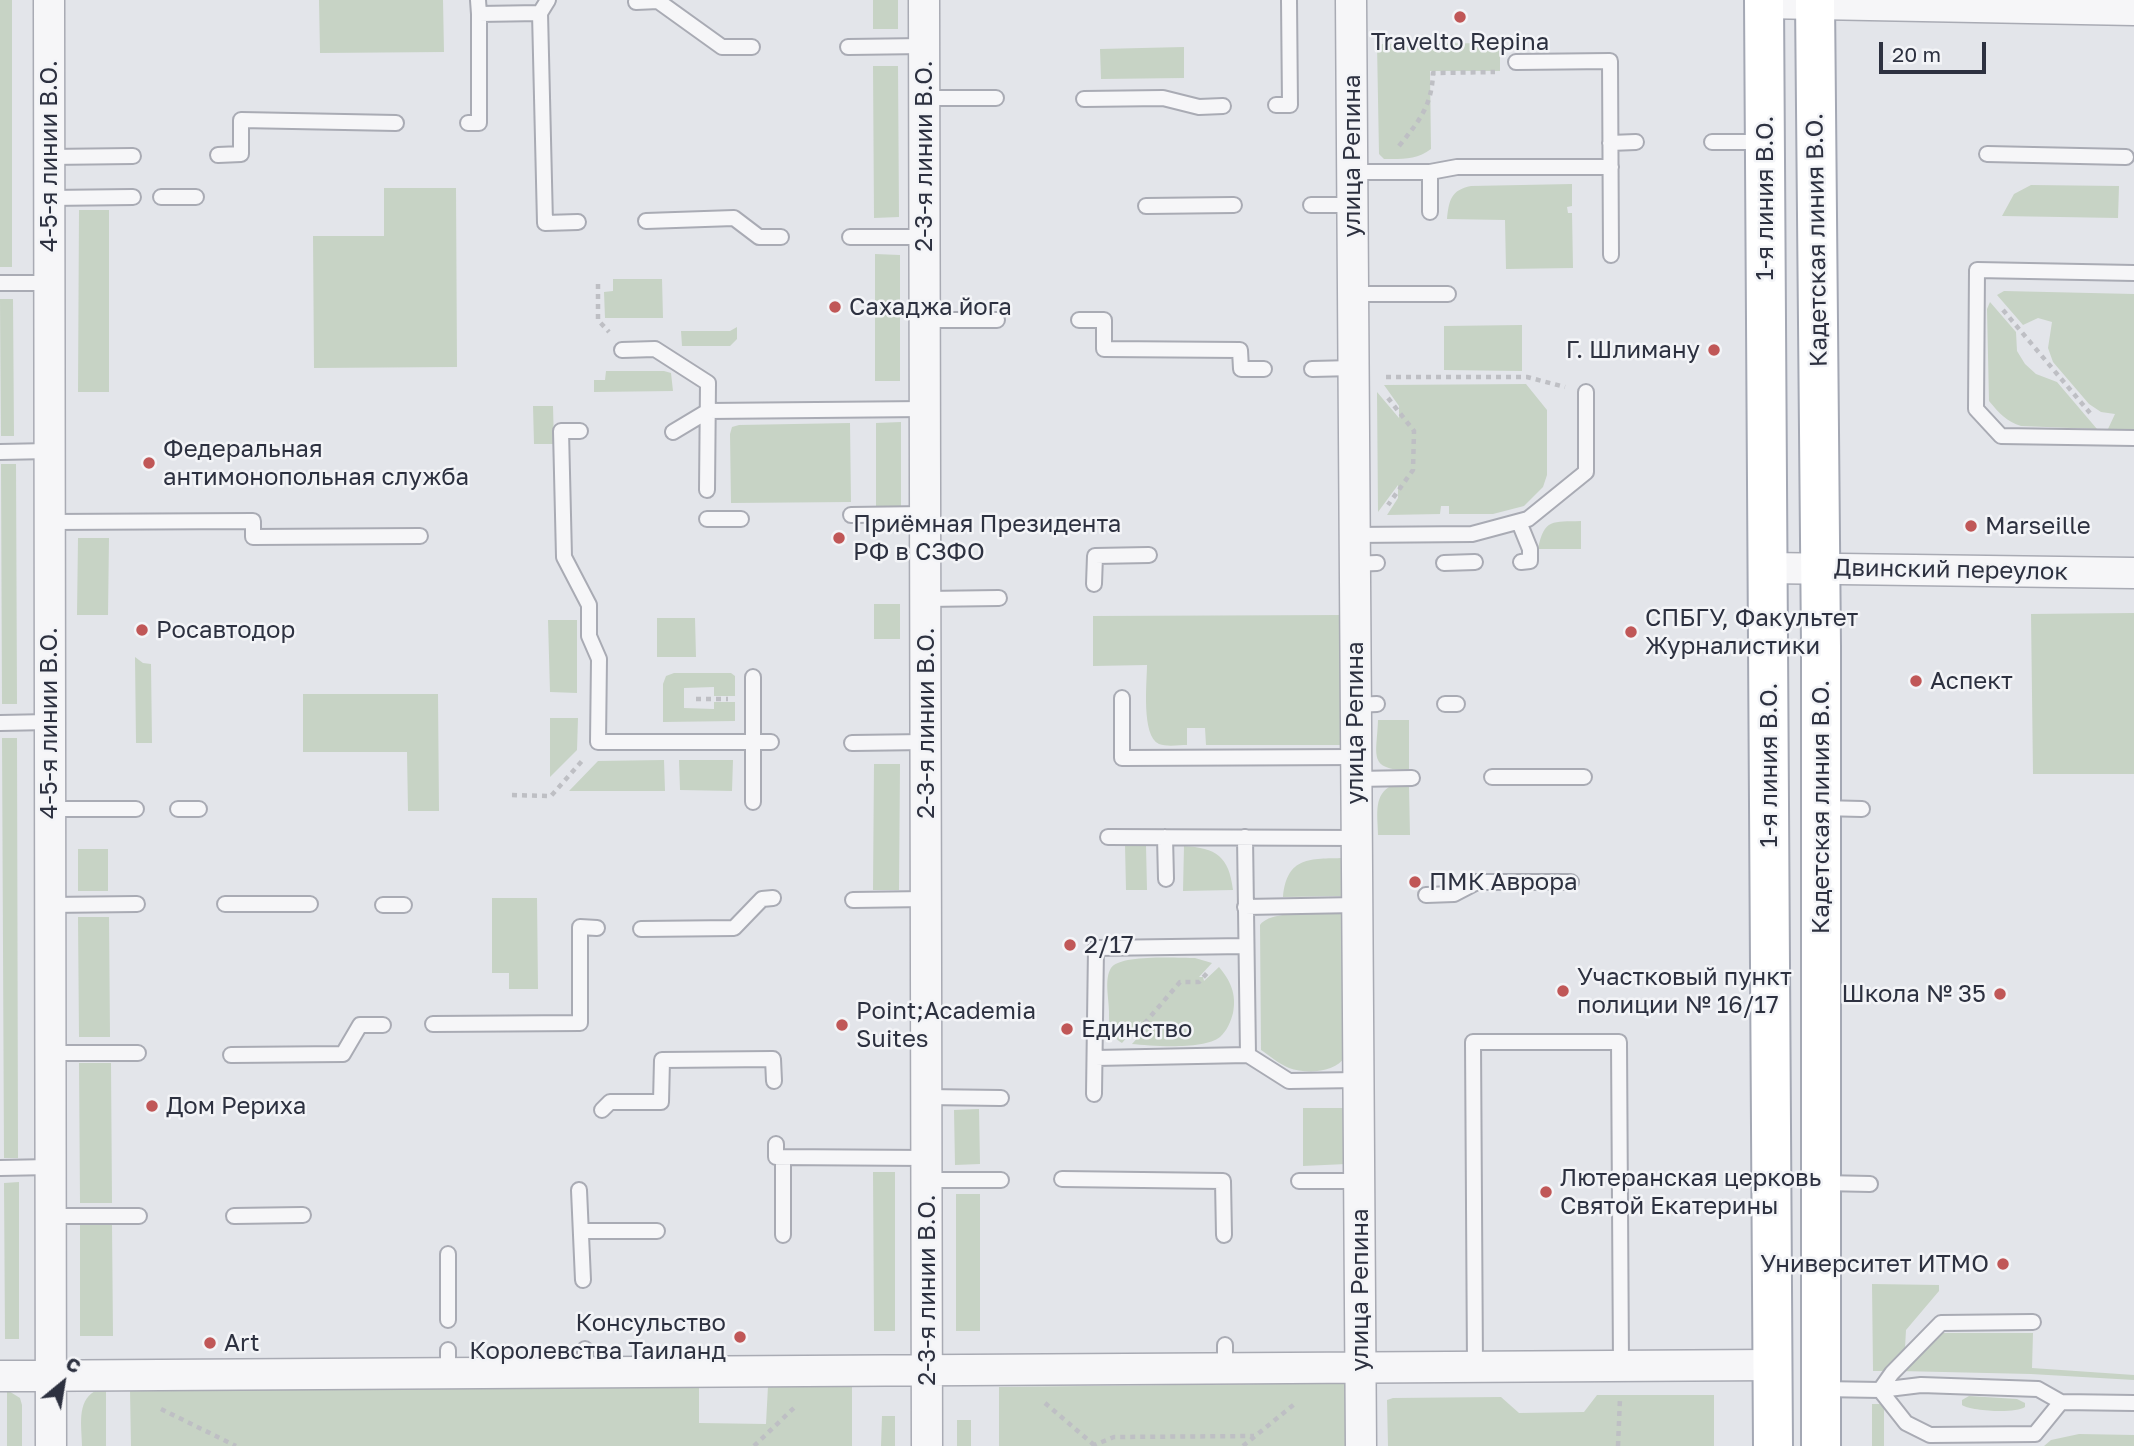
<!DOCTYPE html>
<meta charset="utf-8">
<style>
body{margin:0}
#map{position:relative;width:2134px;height:1446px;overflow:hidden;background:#e3e5ea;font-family:"Golos Text",sans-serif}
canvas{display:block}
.north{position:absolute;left:28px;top:1348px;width:70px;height:70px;-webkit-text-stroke:5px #f3f4f7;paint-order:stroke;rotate:30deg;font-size:19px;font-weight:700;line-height:28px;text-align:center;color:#2d3140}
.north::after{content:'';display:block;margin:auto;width:24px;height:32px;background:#2d3140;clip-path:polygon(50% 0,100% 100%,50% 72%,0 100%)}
.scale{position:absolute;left:1879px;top:42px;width:107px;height:32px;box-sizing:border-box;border:4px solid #2d3140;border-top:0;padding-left:9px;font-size:21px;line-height:24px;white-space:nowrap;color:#2d3140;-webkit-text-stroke:5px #f3f4f7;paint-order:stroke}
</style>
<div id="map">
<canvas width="2134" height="1446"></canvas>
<div class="north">С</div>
<div class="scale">20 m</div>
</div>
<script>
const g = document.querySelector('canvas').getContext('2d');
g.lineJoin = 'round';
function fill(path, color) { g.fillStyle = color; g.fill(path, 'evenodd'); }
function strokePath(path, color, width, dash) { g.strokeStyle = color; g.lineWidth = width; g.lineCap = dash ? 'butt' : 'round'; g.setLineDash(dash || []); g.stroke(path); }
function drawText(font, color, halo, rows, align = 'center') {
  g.font = font + ' "Golos Text",sans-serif'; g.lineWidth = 5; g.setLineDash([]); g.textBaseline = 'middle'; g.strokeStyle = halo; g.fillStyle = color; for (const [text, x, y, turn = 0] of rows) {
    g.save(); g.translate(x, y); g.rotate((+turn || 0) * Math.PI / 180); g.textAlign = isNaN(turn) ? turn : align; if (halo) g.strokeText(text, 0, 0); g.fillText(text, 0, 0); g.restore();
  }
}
fill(new Path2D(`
 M 0,0 L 12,0 L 12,267 L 0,267 Z
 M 319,0 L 443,0 L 444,52 L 320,53 Z
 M 873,0 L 898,0 L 898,29 L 873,29 Z
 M 1500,43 L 1500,71 L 1430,71 L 1431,149 C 1417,160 1402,159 1384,159 L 1379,154 L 1377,44 Z
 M 1184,47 L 1184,78 L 1101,79 L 1100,49 Z
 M 873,66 L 898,66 L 899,217 L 874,218 Z
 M 1572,184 L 1572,206 L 1567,207 L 1568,213 L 1572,213 L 1573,268 L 1506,269 L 1505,220 L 1447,219 C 1449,200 1451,190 1471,186 Z
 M 2031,185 L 2119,186 L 2118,218 L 2002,216 L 2014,194 Z
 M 384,188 L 456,188 L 457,367 L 314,368 L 313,236 L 384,236 Z
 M 79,210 L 109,210 L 109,392 L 78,392 Z
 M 875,254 L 900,255 L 900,381 L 875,381 Z
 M 613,279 L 662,279 L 663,318 L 605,318 L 604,292 L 613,291 Z
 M 2004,291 L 2134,294 L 2134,430 L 2108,429 L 2115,414 L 2101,412 L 2089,404 L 2053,362 L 2048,348 L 2052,322 L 2038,318 L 2023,325 L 1997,295 Z
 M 0,299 L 13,299 L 14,436 L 1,436 Z
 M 1990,302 L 2016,332 L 2017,351 L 2025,364 L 2036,374 L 2057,382 L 2097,429 L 2021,426 C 2007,422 1999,413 1989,401 L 1987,309 Z
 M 1522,325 L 1522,371 L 1444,370 L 1444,326 Z
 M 737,327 L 737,339 L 730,346 L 682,346 L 681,331 L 730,331 Z
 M 606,371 L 664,371 L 671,373 L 673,391 L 594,392 L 594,380 L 605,380 Z
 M 1526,384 L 1547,410 L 1547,475 L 1543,487 L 1524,506 L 1493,514 L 1449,514 L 1449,506 L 1441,506 L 1440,514 L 1387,515 L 1398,498 L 1398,485 L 1378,512 L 1377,392 L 1399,418 L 1399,406 L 1384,385 Z
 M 533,406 L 553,406 L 554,444 L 534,444 Z
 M 901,422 L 901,506 L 876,507 L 876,423 Z
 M 850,423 L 851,502 L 731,503 L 730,434 L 732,427 L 739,425 Z
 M 1,464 L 16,464 L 17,704 L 2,704 Z
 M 1581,521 L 1581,549 L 1538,549 C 1544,518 1553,522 1581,521 Z
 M 78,538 L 109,538 L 108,615 L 77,615 Z
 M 874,604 L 900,604 L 900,639 L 874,639 Z
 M 2134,613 L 2134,774 L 2033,774 L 2031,614 Z
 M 1343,615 L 1345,745 L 1206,745 L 1205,728 L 1187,728 L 1187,745 C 1179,745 1167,747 1159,744 C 1141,736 1147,682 1147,665 L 1093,666 L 1093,616 Z
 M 657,618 L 695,618 L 696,657 L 657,657 Z
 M 548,620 L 577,620 L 577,693 L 550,692 Z
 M 135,657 L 143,663 L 151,664 L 152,743 L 136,743 Z
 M 674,673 L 731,673 L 735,676 L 735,696 L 714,696 L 714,687 L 684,688 L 684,708 L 714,709 L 714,702 L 735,702 L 735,721 L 663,722 L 663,684 L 666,676 Z
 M 303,694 L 438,694 L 439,811 L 408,811 L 407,752 L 303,752 Z
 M 550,718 L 578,718 L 577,750 L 550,777 Z
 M 1378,720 L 1409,720 L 1409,770 C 1367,770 1377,755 1378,720 Z
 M 2,738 L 17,738 L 18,1158 L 4,1158 Z
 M 664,760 L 665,791 L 569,791 L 598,761 Z
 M 679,760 L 733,760 L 732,791 L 680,790 Z
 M 874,764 L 900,764 L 899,890 L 873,890 Z
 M 1389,787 L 1409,787 L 1410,835 L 1378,835 C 1378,818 1373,797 1389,787 Z
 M 1125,845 L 1146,845 L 1147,890 L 1126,890 Z
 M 1184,846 C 1216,848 1229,856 1233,890 L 1183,891 Z
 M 78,849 L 108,849 L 108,891 L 78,891 Z
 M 1344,858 L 1344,896 L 1283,897 C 1287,856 1310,859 1344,858 Z
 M 492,898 L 537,898 L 538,989 L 509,989 L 509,973 L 492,973 Z
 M 1344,913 L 1345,1057 C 1335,1073 1306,1074 1289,1068 C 1279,1064 1270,1056 1261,1050 L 1260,925 C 1271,909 1324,914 1344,913 Z
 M 78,917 L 109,917 L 110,1037 L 79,1037 Z
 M 1195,958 L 1212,963 L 1199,977 L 1203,977 L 1204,981 L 1219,967 C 1230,980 1237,994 1233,1013 C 1231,1021 1227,1031 1220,1037 C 1204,1050 1152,1046 1132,1044 L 1148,1026 L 1142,1026 L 1141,1021 L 1122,1043 C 1109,1035 1109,1025 1109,1011 C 1109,999 1104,979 1111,968 C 1120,954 1178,958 1195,958 Z
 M 79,1063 L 111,1063 L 112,1203 L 80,1203 Z
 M 1303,1108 L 1346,1108 L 1346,1164 L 1303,1166 Z
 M 979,1109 L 980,1164 L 955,1165 L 954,1110 Z
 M 873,1172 L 895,1172 L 895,1331 L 874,1331 Z
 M 19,1182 L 19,1339 L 5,1339 L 4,1183 Z
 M 956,1194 L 980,1194 L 980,1331 L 956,1331 Z
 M 80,1225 L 112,1225 L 113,1336 L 80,1336 Z
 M 1872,1284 L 1939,1285 L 1939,1291 L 1906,1330 L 1905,1348 L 1886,1371 L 1873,1371 Z
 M 1940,1333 L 2033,1333 L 2032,1368 L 2134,1375 L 2134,1380 L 2031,1374 L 1900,1371 Z
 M 1348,1383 L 1349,1446 L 999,1446 L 999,1387 Z
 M 852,1385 L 852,1446 L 131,1446 L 130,1390 L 699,1386 L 699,1423 L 766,1424 L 768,1386 Z
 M 7,1390 L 20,1398 L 22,1405 L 22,1446 L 7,1446 Z
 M 95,1391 L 106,1391 L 106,1446 L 82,1446 C 82,1427 76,1402 95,1391 Z
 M 1597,1395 L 1714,1395 L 1714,1446 L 1388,1446 L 1387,1400 L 1393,1398 L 1501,1397 L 1519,1413 L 1584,1412 Z
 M 1969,1396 L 2017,1399 L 2025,1403 L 2025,1407 C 2015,1414 1971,1411 1962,1405 L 1962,1400 Z
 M 1872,1404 L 1880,1404 L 1884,1408 L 1884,1446 L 1872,1446 Z
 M 882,1416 L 895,1416 L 895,1446 L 881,1446 Z
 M 957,1420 L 971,1420 L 971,1446 L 957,1446 Z
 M 2079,1434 L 2134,1435 L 2134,1446 L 2044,1446 L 2051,1440 Z`), '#c7d3c5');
const lane = new Path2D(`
 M 478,0 L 479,14 L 540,13 L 548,0
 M 636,2 L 658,1 L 722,47 L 752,47
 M 540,13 L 545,223 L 578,222
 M 848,47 L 924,46
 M 1516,62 L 1610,61 L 1611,255
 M 924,98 L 996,98
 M 1084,99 L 1163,98 L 1199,107 L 1223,106
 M 1276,105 L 1290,105 L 1289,0
 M 468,123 L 479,123 L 479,14
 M 1712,142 L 1763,142
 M 1610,143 L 1636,142
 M 1987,154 L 2126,157
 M 218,155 L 241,154 L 241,120 L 396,123
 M 49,157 L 133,156
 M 1352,172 L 1430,172 L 1457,167 L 1611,167
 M 161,197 L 196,197
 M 49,198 L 133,197
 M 1311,205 L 1352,205
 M 1146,206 L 1234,205
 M 1430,212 L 1430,172
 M 646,221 L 734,218 L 759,237 L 781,237
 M 850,237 L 925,237
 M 2134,273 L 1977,270 L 1976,409 L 2001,436 L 2134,438
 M 0,283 L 48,283
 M 1353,294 L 1448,294
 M 925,320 L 997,320
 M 1079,320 L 1104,320 L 1104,349 L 1240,350 L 1241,369 L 1264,369
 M 622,350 L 655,349 L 708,383 L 707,490
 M 1312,369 L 1353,368
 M 580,431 L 561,431 L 564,557 L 589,605 L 589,636 L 599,659 L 598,742 L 771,742
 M 673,432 L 708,411 L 925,409
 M 0,452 L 49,451
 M 851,515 L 925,514
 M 707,519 L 741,519
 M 49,522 L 253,521 L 253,537 L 420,536
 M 1519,522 L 1530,549 L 1530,561 L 1521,562
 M 1354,535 L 1472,534 L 1528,519 L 1586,472 L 1586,392
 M 1444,563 L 1475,562
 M 1354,564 L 1377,563
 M 1094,584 L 1095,556 L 1149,555
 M 926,599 L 999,598
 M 1122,698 L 1122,758 L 1356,757
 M 1445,704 L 1457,704
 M 1355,705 L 1377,704
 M 0,723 L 49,722
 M 852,743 L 925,742
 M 1492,777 L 1584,777
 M 1356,779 L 1412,778
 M 753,802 L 753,677
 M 1821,808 L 1862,809
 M 50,809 L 136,809
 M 178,809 L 199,809
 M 1108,837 L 1356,838
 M 1165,837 L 1166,879
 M 1245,837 L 1248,1055 L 1289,1081 L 1358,1080
 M 1426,895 L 1454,894 L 1477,882 L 1571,882
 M 853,900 L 926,899
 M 225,904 L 310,904
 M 49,905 L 137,904
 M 383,905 L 404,905
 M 1245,907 L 1357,905
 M 641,929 L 734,928 L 762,899 L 773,898
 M 433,1024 L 580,1023 L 580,927 L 597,928
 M 50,1053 L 138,1053
 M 231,1055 L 343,1054 L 360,1025 L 383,1025
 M 1095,1058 L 1248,1055
 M 1094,1094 L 1096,948 L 1246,946
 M 926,1097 L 1001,1098
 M 602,1110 L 610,1102 L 661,1102 L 662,1060 L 773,1059 L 774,1081
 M 776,1144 L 776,1157 L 926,1158
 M 0,1168 L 50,1167
 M 1062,1179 L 1223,1181 L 1224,1235
 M 927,1180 L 1001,1180
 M 1299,1181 L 1359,1181
 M 1823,1183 L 1870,1184
 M 579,1190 L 583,1280
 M 50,1216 L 139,1216
 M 234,1216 L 303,1215
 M 581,1231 L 657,1231
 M 783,1235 L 783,1158
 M 448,1254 L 448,1320
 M 1225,1345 L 1225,1368
 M 585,1349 L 585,1372
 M 1475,1367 L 1473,1042 L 1619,1042 L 1621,1365
 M 448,1373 L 448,1350
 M 1822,1389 L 1880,1390 L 1921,1385 L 2038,1389 L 2061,1402 L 2134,1403
 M 1880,1390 L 1906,1423 L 1930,1435 L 2035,1434 L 2061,1402
 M 1880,1390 L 1892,1373 L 1941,1323 L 2033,1322`);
const street = new Path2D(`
 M 49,0 L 51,1446
 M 924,0 L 927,1446
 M 1351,0 L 1361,1446
 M 1764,3 L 2134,10
 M 1767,568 L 2134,573
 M 0,1376 L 1771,1365`);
const primary = new Path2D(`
 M 1764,0 L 1773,1446
 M 1815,0 L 1821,646 L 1821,1446`);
strokePath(lane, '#a9abb4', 18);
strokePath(street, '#a9abb4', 33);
strokePath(primary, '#a4a8b4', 42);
strokePath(new Path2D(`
 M 1399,146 C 1419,121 1432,106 1433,73 L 1495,72
 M 598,284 L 598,320 L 609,332
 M 2003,310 L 2090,413
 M 1386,377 L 1527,377 L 1565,387
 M 1388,398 L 1414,431 L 1413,470 L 1388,505
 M 696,699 L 728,699
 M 512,795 L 551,796 L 582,761
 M 1138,1031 L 1180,982 L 1199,982 L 1208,972
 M 1045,1403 L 1094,1445
 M 161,1409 L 236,1446
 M 754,1446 L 797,1405
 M 1092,1446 L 1114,1437 L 1254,1436
 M 1243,1446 L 1297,1402
 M 1618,1446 L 1620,1398`), '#bebfc4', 4.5, [5, 5]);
strokePath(lane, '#f6f6f8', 14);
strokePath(street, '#f6f6f8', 30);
strokePath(primary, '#fff', 38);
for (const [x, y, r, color] of [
 [1460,17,7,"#c05757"],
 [835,307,7,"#c05757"],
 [1714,350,7,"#c05757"],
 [149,463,7,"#c05757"],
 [1971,526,7,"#c05757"],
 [839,538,7,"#c05757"],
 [142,630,7,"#c05757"],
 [1631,632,7,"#c05757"],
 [1916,681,7,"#c05757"],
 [1415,882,7,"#c05757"],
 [1070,945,7,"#c05757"],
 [1563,991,7,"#c05757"],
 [2000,994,7,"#c05757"],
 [842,1025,7,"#c05757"],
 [1067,1029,7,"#c05757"],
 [152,1106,7,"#c05757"],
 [1546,1192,7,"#c05757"],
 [2003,1264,7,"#c05757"],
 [740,1337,7,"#c05757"],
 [210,1343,7,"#c05757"]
]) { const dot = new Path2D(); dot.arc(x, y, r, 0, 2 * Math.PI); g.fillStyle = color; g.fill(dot); strokePath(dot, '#f3f4f7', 2.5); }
drawText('24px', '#2d3140', '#f3f4f7', [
 ["Travelto Repina",1460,42,"center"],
 ["Сахаджа йога",849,307],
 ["Г. Шлиману",1700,350,"right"],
 ["Федеральная",163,449],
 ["антимонопольная служба",163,477],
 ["Приёмная Президента",853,524],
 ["РФ в СЗФО",853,552],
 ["Marseille",1985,526],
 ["СПБГУ, Факультет",1645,618],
 ["Журналистики",1645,646],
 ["Росавтодор",156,630],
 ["Аспект",1930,681],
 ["ПМК Аврора",1429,882],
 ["2/17",1084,945],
 ["Участковый пункт",1577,977],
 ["полиции № 16/17",1577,1005],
 ["Школа № 35",1986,994,"right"],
 ["Point;Academia",856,1011],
 ["Suites",856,1039],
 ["Единство",1081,1029],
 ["Дом Рериха",166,1106],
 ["Лютеранская церковь",1560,1178],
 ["Святой Екатерины",1560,1206],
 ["Университет ИТМО",1989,1264,"right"],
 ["Консульство",726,1323,"right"],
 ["Королевства Таиланд",726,1351,"right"],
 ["Art",224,1343]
], 'left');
drawText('24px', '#2d3140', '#f3f4f7', [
 ["4-5-я линии В.О.",49,156,-90],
 ["2-3-я линии В.О.",924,156,-90],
 ["улица Репина",1352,156,-90],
 ["1-я линия В.О.",1765,198,-90],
 ["Кадетская линия В.О.",1817,240,-91],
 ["Двинский переулок",1951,570,1],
 ["4-5-я линии В.О.",49,723,-90],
 ["2-3-я линии В.О.",926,723,-90],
 ["улица Репина",1355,723,-90],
 ["1-я линия В.О.",1769,765,-90],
 ["Кадетская линия В.О.",1821,807,-90],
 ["2-3-я линии В.О.",927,1290,-90],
 ["улица Репина",1360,1290,-90]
]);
</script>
